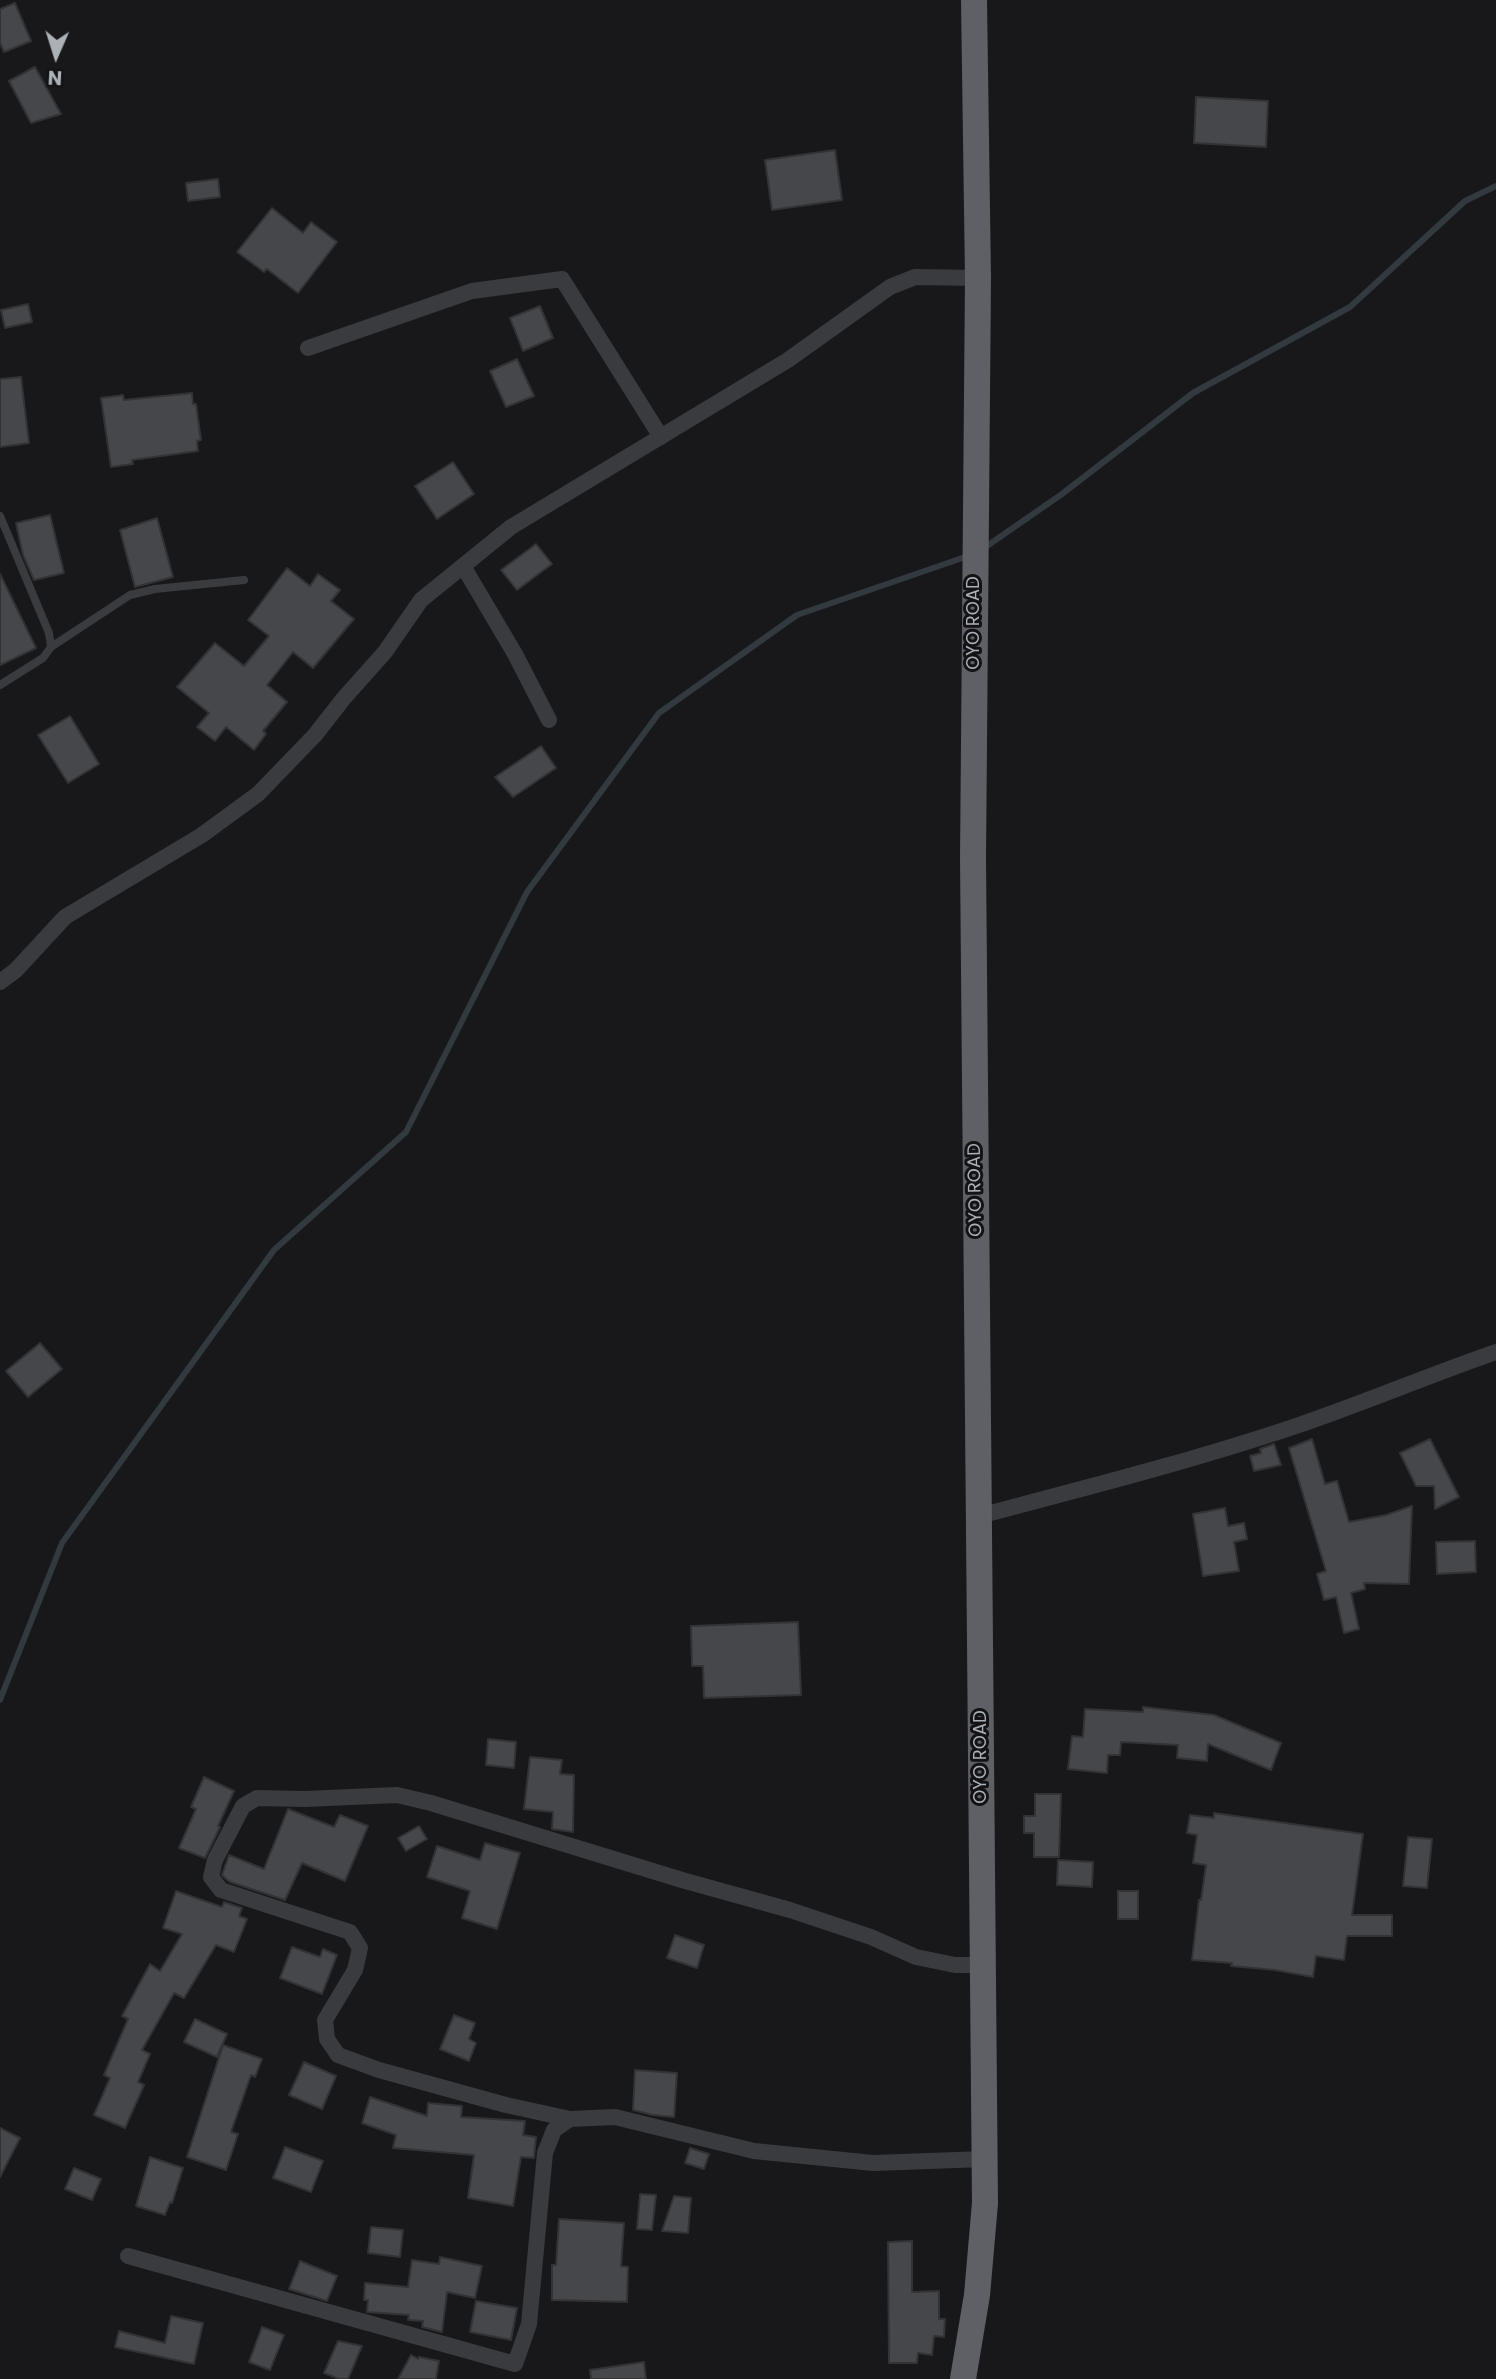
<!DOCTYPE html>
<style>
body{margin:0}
#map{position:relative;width:1496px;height:2379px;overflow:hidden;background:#18181a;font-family:Poppins,sans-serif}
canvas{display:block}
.north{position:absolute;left:21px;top:21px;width:70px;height:70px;-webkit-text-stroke:5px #131315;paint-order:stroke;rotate:183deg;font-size:19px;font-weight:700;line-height:28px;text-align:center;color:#acb1b8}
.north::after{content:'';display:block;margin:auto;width:24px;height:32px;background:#acb1b8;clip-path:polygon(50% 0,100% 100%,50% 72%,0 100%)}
</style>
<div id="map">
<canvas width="1496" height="2379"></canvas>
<div class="north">N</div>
</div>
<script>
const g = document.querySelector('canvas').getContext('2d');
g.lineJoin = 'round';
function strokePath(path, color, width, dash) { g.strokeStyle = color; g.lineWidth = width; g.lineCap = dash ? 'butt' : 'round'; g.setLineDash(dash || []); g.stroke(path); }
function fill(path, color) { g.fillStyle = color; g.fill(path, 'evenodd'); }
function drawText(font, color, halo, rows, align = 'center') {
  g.font = font + ' Poppins,sans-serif'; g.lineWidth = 6; g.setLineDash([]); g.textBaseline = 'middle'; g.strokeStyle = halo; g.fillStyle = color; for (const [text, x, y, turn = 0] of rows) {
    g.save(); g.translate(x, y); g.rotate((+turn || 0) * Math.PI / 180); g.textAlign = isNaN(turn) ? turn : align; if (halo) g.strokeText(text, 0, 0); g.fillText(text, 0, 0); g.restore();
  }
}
strokePath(new Path2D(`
 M 984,548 L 1062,494 L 1193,393 L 1350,307 L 1465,201 L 1496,186
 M 0,1700 L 62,1543 L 274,1250 L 406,1132 L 527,892 L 659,713 L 797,615 L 968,556`), '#323a3f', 6);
const building = new Path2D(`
 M 15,3 L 31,41 L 4,52 L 0,43 L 0,9 Z
 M 35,67 L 61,114 L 31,123 L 9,81 Z
 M 1196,97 L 1268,101 L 1266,147 L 1194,143 Z
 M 835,150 L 842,200 L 772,210 L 765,160 Z
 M 218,179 L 220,197 L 188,201 L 186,183 Z
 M 272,208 L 303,233 L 311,222 L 337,242 L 298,293 L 267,269 L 264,272 L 237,252 Z
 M 28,304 L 32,322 L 5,328 L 1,310 Z
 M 540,306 L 553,338 L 523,351 L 510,318 Z
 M 517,359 L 534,396 L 506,407 L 490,371 Z
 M 21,377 L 29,443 L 0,447 L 0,379 Z
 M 192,393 L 193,404 L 196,404 L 201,440 L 197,441 L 198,451 L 132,460 L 133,464 L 111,467 L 101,398 L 123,395 L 124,400 Z
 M 453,462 L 474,494 L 437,519 L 415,486 Z
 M 50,515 L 64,573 L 34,580 L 23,555 L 16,523 Z
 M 157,518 L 173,577 L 135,587 L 120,530 Z
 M 536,544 L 552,564 L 517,590 L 501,570 Z
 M 287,568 L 310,586 L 318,574 L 340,590 L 331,601 L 354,619 L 313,668 L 293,652 L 267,685 L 287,702 L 263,731 L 266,734 L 254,750 L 226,727 L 215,741 L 197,727 L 209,713 L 177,687 L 215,643 L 244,666 L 269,636 L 248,620 Z
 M 0,574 L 36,648 L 0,665 Z
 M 70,716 L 99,764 L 68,783 L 38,735 Z
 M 541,746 L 556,768 L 513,797 L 495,777 Z
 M 40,1343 L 62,1369 L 28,1397 L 6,1371 Z
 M 1312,1439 L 1325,1484 L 1337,1481 L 1349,1522 L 1386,1515 L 1412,1506 L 1409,1584 L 1364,1583 L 1365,1589 L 1351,1593 L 1359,1629 L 1344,1633 L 1336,1597 L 1324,1600 L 1317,1574 L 1326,1571 L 1289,1448 Z
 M 1430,1439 L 1459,1497 L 1435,1509 L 1434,1486 L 1416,1486 L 1400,1453 Z
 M 1274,1444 L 1281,1465 L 1254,1471 L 1250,1456 L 1261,1453 L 1260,1449 Z
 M 1225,1508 L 1228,1526 L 1244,1523 L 1247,1539 L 1234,1542 L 1239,1571 L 1203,1576 L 1193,1514 Z
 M 1475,1541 L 1476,1572 L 1437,1574 L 1436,1542 Z
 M 798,1622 L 801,1695 L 704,1698 L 703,1666 L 692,1666 L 691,1626 Z
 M 1143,1707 L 1214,1715 L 1281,1743 L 1271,1770 L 1208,1744 L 1207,1761 L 1177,1758 L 1178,1745 L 1121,1742 L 1120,1755 L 1108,1755 L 1107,1773 L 1068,1769 L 1072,1736 L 1083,1737 L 1085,1709 L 1143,1712 Z
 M 488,1739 L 516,1742 L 514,1768 L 486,1765 Z
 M 530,1757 L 562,1760 L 560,1774 L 574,1775 L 573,1832 L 552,1829 L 553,1812 L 524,1809 Z
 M 204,1777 L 234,1791 L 218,1826 L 220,1827 L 205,1858 L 179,1848 L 196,1809 L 191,1807 Z
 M 1035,1794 L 1061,1794 L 1059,1857 L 1034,1857 L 1034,1833 L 1024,1833 L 1024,1816 L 1035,1816 Z
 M 288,1809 L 334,1827 L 340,1815 L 368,1826 L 345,1881 L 302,1863 L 285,1900 L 230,1882 L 225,1878 L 222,1875 L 229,1855 L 264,1869 Z
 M 1214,1813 L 1363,1834 L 1352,1915 L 1392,1915 L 1392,1936 L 1347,1936 L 1344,1960 L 1316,1956 L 1313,1977 L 1275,1970 L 1231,1966 L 1232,1963 L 1192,1960 L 1199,1900 L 1201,1900 L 1206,1865 L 1193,1863 L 1197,1835 L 1187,1833 L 1190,1815 L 1214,1818 Z
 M 419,1826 L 427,1839 L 406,1851 L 398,1838 Z
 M 1408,1837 L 1432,1839 L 1427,1888 L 1403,1886 Z
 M 485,1843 L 520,1853 L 497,1929 L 462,1918 L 470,1891 L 427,1877 L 437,1846 L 480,1860 Z
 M 1058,1860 L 1093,1862 L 1092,1887 L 1057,1885 Z
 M 176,1891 L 222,1907 L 224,1902 L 242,1908 L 239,1916 L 247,1919 L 234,1952 L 216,1945 L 184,1998 L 174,1993 L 142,2050 L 150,2054 L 138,2082 L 144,2085 L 125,2128 L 94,2115 L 110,2078 L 104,2075 L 128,2019 L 122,2016 L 150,1964 L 160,1971 L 182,1934 L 163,1928 Z
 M 1118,1891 L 1138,1891 L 1138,1919 L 1118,1919 Z
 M 675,1935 L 704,1945 L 697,1968 L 667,1958 Z
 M 292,1947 L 320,1957 L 323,1949 L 337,1955 L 322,1994 L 280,1978 Z
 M 454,2015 L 475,2023 L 469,2039 L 476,2043 L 469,2061 L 440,2049 Z
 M 195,2019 L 227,2034 L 217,2057 L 184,2042 Z
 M 223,2045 L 262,2059 L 255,2077 L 251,2075 L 231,2132 L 238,2134 L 226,2170 L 187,2157 Z
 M 304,2062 L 336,2076 L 322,2109 L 289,2095 Z
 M 635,2070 L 677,2073 L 674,2117 L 653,2115 L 633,2110 Z
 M 370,2097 L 427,2116 L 428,2103 L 462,2106 L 461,2117 L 525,2121 L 523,2135 L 536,2137 L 534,2158 L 521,2157 L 513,2206 L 468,2198 L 474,2155 L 393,2148 L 396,2135 L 362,2123 Z
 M 0,2128 L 20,2138 L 0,2177 Z
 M 285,2147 L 323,2161 L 311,2192 L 273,2178 Z
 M 690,2148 L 709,2154 L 704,2169 L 685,2163 Z
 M 150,2157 L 183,2168 L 172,2203 L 170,2202 L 165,2215 L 136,2206 Z
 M 74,2168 L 101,2179 L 92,2200 L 65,2189 Z
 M 640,2194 L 656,2195 L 652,2230 L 637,2229 Z
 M 674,2196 L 691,2198 L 688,2233 L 662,2231 Z
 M 559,2219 L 624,2223 L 621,2266 L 628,2267 L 627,2302 L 552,2300 L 552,2265 L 556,2265 Z
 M 371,2227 L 403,2230 L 400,2257 L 368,2253 Z
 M 912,2241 L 912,2292 L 939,2291 L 939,2319 L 945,2319 L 944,2337 L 934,2336 L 932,2355 L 918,2353 L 917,2363 L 889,2363 L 888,2242 Z
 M 440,2257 L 482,2266 L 475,2298 L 447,2292 L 442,2332 L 422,2327 L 423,2321 L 408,2320 L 409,2315 L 367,2312 L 368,2300 L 364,2300 L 365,2283 L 408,2287 L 412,2260 L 439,2264 Z
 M 300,2261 L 337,2276 L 327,2301 L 289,2289 Z
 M 476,2301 L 517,2308 L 511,2340 L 470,2332 Z
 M 171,2316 L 203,2323 L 194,2364 L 115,2347 L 119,2331 L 165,2343 Z
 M 262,2327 L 284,2335 L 270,2370 L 249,2362 Z
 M 338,2341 L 362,2346 L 348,2379 L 339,2379 L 324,2373 Z
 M 411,2355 L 418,2359 L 419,2357 L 439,2361 L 436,2379 L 398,2379 Z
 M 644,2362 L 646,2379 L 591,2379 L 590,2370 Z`);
fill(building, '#46474a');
strokePath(building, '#333336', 2);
strokePath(new Path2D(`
 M 0,516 L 49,633 L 51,647
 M 0,685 L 43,658 L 51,647 L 130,595 L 155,589 L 244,580`), '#3a3b3f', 8);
strokePath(new Path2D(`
 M 308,348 L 472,291 L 562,279 L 661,437
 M 463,566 L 515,654 L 549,720
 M 0,982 L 16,970 L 65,917 L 202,835 L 258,794 L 315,735 L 344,698 L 385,652 L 421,600 L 511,527 L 788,360 L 890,287 L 915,277 L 978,278
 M 979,1516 C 1085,1488 1192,1461 1296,1426 C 1364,1403 1429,1375 1496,1352
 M 570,2119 L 506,2105 L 379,2070 L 338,2055 L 327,2039 L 325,2020 L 355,1970 L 360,1948 L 350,1932 L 221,1890 L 211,1877 L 215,1860 L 243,1806 L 257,1798 L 305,1799 L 397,1795 L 431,1803 L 682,1880 L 790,1910 L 871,1937 L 916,1957 L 955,1965 L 982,1965
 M 128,2256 L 515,2364 L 529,2324 L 545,2153 L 554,2130 L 570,2119 L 615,2117 L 754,2151 L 873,2163 L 985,2159`), '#3a3b3f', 16);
strokePath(new Path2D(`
 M 963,2379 L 977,2295 L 985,2203 L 973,858 L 978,278 L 974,0`), '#5e6066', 26);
drawText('18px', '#acb1b8', '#131315', [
 ["OYO ROAD",974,623,-90],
 ["OYO ROAD",976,1190,-91],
 ["OYO ROAD",981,1757,-90]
]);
</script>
